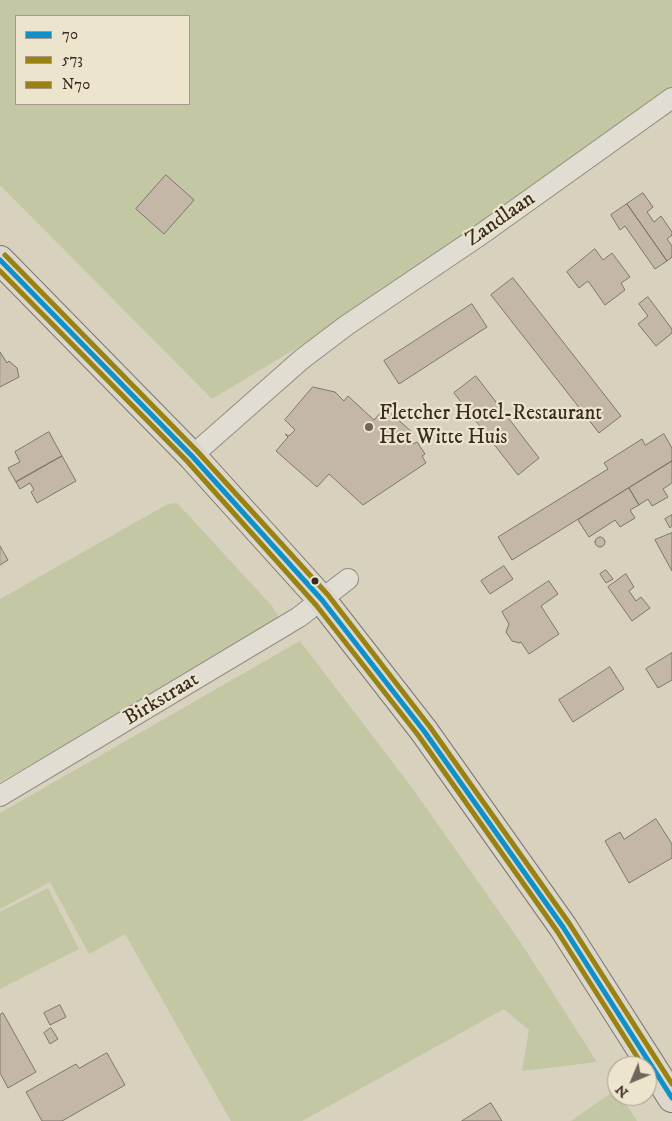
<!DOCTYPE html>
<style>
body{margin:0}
#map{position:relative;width:672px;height:1121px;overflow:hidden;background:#d8d1bd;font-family:"IM FELL DW Pica",serif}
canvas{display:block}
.legend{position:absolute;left:15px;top:15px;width:175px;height:90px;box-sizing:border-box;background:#ede4cd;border:1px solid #a59a89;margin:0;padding:6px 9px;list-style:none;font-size:15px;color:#382b24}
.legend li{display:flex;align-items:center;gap:10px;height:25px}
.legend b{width:25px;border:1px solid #a59a89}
.north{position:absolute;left:607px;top:1056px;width:50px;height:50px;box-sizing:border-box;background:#ede4cd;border:1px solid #a59a89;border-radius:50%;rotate:225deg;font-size:14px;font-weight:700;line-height:20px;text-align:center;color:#382b24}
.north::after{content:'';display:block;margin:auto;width:18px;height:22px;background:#70655a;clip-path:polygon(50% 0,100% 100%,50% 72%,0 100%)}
</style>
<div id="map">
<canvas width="672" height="1121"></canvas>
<ul class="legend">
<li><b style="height:6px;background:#0e91c8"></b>70</li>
<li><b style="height:6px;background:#9a8212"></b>573</li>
<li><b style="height:6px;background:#9a8212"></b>N70</li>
</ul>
<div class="north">N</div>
</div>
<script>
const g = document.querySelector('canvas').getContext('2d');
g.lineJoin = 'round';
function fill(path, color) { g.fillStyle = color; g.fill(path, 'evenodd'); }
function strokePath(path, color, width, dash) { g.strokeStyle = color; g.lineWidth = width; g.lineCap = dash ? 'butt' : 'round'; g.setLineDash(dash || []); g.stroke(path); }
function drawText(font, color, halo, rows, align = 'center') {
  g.font = font + ' "IM FELL DW Pica",serif'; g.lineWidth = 4.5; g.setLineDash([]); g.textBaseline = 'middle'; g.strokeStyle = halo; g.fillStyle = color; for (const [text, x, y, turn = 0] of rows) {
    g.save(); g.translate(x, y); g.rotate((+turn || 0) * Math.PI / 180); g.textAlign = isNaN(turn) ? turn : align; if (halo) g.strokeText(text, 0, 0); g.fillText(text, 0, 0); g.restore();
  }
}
fill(new Path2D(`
 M 0,0 L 672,0 L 672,112 L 323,332 L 212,399 L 0,185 ZM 16,16 L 189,16 L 189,104 L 16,104 Z
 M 177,503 L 272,606 L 279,618 L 132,708 L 0,782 L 0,599 L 168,504 Z
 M 300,641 L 413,789 L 521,943 L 597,1062 L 522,1071 L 529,1030 L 504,1009 L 302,1121 L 231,1121 L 125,934 L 89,954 L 50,882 L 0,909 L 0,813 Z
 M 48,888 L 79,949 L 0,989 L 0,912 Z
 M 617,1089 L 617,1096 L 621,1096 L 637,1121 L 571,1121 Z`), '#c3c7a3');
const building = new Path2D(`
 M 166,175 L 194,200 L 164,234 L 136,209 Z
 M 643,193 L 653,207 L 647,212 L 654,222 L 661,216 L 672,232 L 672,235 L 667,239 L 672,246 L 672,257 L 667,261 L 627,204 Z
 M 627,204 L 667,261 L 655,269 L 625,226 L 620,230 L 611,215 Z
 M 595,249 L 603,260 L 612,253 L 630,277 L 621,283 L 625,290 L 605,305 L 588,281 L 579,288 L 567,272 Z
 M 513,278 L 621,416 L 599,433 L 491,295 Z
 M 648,297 L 672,329 L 672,333 L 656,346 L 638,324 L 648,316 L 639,304 Z
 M 472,304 L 487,327 L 399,384 L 384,361 Z
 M 0,352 L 7,363 L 9,361 L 17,368 L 19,377 L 0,387 Z
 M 476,376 L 539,458 L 518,475 L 454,393 Z
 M 313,387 L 335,392 L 344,401 L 348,396 L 374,420 L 385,408 L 413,433 L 409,437 L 413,444 L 417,442 L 425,454 L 422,456 L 426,463 L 363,505 L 329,474 L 317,487 L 276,451 L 288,437 L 285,434 L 289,436 L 295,430 L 285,420 Z
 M 49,432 L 62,456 L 16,482 L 8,468 L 20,462 L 15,452 Z
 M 664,434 L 672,448 L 672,461 L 512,560 L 498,537 L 608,469 L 604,463 L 642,439 L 645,445 Z
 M 62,456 L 76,481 L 37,503 L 31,492 L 34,490 L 30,483 L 20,489 L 16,482 Z
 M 672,461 L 672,483 L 663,489 L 668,497 L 652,506 L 648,499 L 639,505 L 629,488 Z
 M 629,488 L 639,505 L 630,510 L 635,518 L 620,527 L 615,520 L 589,537 L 578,520 Z
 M 672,515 L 672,526 L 670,528 L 665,519 Z
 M 672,533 L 672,571 L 655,540 Z
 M595 542a5 5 0 1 1 10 0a5 5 0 1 1-10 0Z
 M 0,546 L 8,560 L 0,565 Z
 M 504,566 L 513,579 L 490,594 L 481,581 Z
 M 606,570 L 613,579 L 606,583 L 600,574 Z
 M 626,574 L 634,587 L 629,591 L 636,601 L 641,597 L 650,608 L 632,621 L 608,587 Z
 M 549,581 L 558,594 L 541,606 L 559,634 L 529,654 L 521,642 L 519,643 L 512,641 L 506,632 L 509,624 L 502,612 Z
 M 672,653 L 672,680 L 658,688 L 646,669 Z
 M 610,667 L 624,689 L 573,722 L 559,700 Z
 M 656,819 L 672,844 L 672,858 L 629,883 L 605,841 L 620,832 L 624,839 Z
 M 60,1005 L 66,1017 L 50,1025 L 44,1013 Z
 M 3,1013 L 36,1072 L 8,1088 L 0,1073 L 0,1015 Z
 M 51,1028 L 58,1039 L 50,1044 L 44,1033 Z
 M 107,1053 L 125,1085 L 62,1121 L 42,1121 L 26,1092 L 76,1064 L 79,1068 Z
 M 491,1103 L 502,1121 L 462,1121 Z`);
fill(building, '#c4b7a8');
strokePath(building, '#7c776d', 1);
const street = new Path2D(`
 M 192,456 L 302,359 L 347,325 L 476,238 L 672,98
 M 0,796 L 299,617 L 348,579`);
const primary = new Path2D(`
 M 0,260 L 192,456 L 322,600 L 424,731 L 563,927 L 672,1098`);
strokePath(street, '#938d82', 22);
strokePath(primary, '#7c776d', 30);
strokePath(street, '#e1ddd3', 20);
strokePath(primary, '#dbd7cc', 28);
strokePath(new Path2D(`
 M 0,260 L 192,456 L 322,600 L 424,731 L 563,927 L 672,1098`), '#0e91c8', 5);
strokePath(new Path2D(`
 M 0,271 L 187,461 L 316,605 L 418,735 L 557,931 L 643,1066`), '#9a8212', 5);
strokePath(new Path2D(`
 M 5,255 L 197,451 L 328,595 L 430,727 L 569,923 L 672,1084`), '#9a8212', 5);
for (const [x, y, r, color] of [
 [369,427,5,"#70655a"],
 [315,581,4.5,"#382b24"]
]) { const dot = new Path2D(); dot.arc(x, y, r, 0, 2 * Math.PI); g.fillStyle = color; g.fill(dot); strokePath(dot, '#ede4cd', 2); }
drawText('21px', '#382b24', '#ede4cd', [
 ["Zandlaan",501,220,-35],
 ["Birkstraat",162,700,-31]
]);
drawText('21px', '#382b24', '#ede4cd', [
 ["Fletcher Hotel-Restaurant",379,415],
 ["Het Witte Huis",379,439]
], 'left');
</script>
